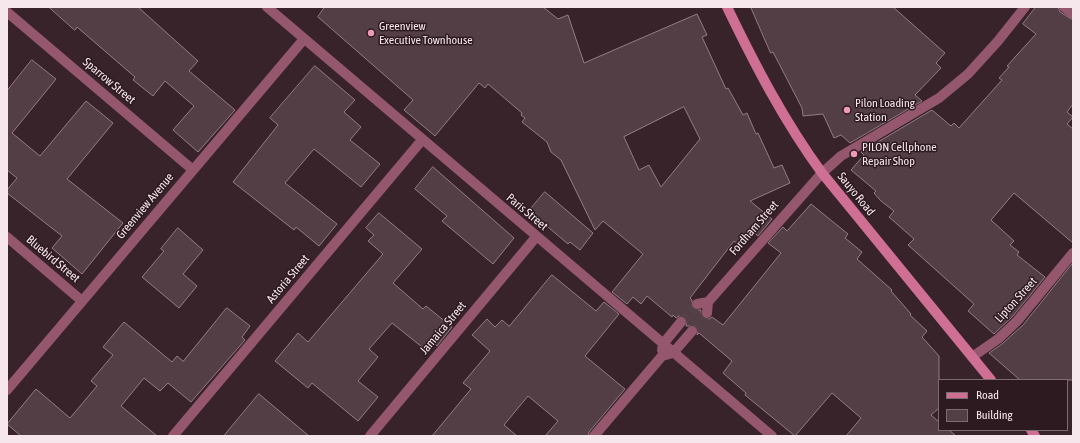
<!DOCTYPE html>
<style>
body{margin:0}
#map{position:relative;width:1080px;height:443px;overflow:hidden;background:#38232a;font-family:"Asap Condensed",sans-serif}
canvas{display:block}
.frame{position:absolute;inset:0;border:8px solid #f6e7ec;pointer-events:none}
.legend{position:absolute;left:938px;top:379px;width:130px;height:52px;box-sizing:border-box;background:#2d1920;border:1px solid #7d6b72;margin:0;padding:5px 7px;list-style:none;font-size:12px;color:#f6e7ec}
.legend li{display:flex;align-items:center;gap:8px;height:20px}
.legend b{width:20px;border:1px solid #7d6b72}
</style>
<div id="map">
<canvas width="1080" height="443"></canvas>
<div class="frame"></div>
<ul class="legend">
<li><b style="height:5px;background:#cf6f93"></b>Road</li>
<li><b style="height:11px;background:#543e45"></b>Building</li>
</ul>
</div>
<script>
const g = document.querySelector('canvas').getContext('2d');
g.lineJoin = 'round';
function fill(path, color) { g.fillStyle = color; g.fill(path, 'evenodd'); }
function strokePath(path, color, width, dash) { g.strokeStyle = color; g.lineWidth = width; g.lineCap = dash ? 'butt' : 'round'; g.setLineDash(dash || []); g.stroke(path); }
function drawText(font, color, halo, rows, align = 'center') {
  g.font = font + ' "Asap Condensed",sans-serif'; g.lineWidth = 3; g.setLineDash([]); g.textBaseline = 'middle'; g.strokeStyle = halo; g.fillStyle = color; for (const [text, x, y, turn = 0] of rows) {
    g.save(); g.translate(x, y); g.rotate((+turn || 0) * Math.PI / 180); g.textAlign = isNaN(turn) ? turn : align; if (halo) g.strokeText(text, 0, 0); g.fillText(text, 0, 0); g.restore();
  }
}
const building = new Path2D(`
 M 49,7 L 138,7 L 198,61 L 189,71 L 235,110 L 198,152 L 173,130 L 194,106 L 165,81 L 153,96 L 133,80 L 135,77 L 77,27 L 75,30 Z
 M 325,7 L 543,7 L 558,19 L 568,15 L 584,63 L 697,14 L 707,35 L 702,37 L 726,89 L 728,88 L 743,115 L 747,113 L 756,134 L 758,133 L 774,168 L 782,165 L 790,183 L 750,201 L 772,219 L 758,236 L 750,229 L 738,244 L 734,241 L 690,298 L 692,300 L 692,308 L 695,310 L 701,310 L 701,315 L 704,318 L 709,319 L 712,317 L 723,325 L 781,253 L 768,243 L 783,227 L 787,231 L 811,204 L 848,234 L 845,238 L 862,252 L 857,259 L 892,290 L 891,291 L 911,314 L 910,315 L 927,331 L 922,337 L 939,356 L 939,408 L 931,415 L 939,422 L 939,430 L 949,430 L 956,436 L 846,436 L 861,418 L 832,393 L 795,436 L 745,395 L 746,393 L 723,373 L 732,361 L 699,333 L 697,335 L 698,329 L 696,326 L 686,326 L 687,320 L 685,317 L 679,316 L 676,318 L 673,315 L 672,317 L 647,296 L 641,304 L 633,297 L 627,304 L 612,292 L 643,254 L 603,221 L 595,230 L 561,160 L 551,152 L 547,142 L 522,122 L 525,118 L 521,115 L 522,113 L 488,84 L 485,88 L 479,83 L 435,136 L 404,110 L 413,100 L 318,17 ZM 684,107 L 700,139 L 661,187 L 649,165 L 639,170 L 624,137 Z
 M 751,7 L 893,7 L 945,53 L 936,63 L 941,68 L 915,95 L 922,101 L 850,143 L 841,135 L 834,138 L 823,114 L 803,116 L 802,108 L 773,52 L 771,53 Z
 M 1036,7 L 1058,7 L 1060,12 L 1073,20 L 1073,104 L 1067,112 L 1073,117 L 1067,124 L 1073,129 L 1073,243 L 1014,193 L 991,220 L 1014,241 L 1010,245 L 1019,252 L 1017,255 L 1045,277 L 1013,316 L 994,334 L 968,311 L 974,304 L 908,245 L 914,239 L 889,217 L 894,211 L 881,201 L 874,193 L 876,191 L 851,170 L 864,155 L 861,152 L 932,110 L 951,126 L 954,123 L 959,128 L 1002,80 L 999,78 L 1009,67 L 1007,66 L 1036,34 L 1023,24 Z
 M 32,60 L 56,79 L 12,133 L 40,156 L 86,101 L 113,123 L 67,179 L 123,223 L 82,274 L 52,248 L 62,236 L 7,193 L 7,190 L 17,178 L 7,170 L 7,91 Z
 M 315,66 L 355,100 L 344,112 L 361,127 L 350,140 L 380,164 L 361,187 L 314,149 L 285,183 L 337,224 L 319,246 L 296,227 L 294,230 L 233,182 L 278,125 L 270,118 Z
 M 433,167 L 514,238 L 493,264 L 442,221 L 447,216 L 415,189 Z
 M 545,192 L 593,233 L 580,250 L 570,242 L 568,244 L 529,211 Z
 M 379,213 L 422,249 L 393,283 L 423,309 L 426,306 L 452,327 L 437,346 L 434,343 L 427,351 L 392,323 L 369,349 L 378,357 L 358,381 L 378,397 L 358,421 L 312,383 L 308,388 L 275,361 L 298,333 L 308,342 L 383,254 L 368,241 L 374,235 L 366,228 Z
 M 178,228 L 203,250 L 183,274 L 197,286 L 179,308 L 142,277 L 164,251 L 161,249 Z
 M 1073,263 L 1073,380 L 1020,380 L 989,353 L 1002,344 L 1023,325 Z
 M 552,275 L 596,311 L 604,302 L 619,314 L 585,356 L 625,389 L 589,432 L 588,436 L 545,436 L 558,421 L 528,396 L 504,425 L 517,436 L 432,436 L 471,389 L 463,383 L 490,351 L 472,335 L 487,319 L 495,327 L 502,320 L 509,326 Z
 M 227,308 L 250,326 L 242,337 L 245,340 L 191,402 L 168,383 L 160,391 L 144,378 L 121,406 L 157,436 L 21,436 L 7,424 L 36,389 L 70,418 L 97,386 L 91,381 L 113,355 L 103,347 L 124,322 L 172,362 L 177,356 L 183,361 Z
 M 259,394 L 309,436 L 224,436 Z`);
fill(building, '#543e45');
strokePath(building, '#967c84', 1);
strokePath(new Path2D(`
 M 681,322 L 697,304
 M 692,331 L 707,313`), '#544047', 10, [10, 5]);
strokePath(new Path2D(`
 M 267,7 L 772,436
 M 1064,7 L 1073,14
 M 7,12 L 193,170
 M 7,237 L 82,301
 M 697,304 L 708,302 L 822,173 L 841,156 L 939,98 L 968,74 L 998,41 L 1025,7
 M 707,313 L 708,302
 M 662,350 L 663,344 L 681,322
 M 972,357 L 998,339 L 1018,320 L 1073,253
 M 7,390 L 304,39
 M 173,436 L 422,140
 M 370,436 L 536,237
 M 594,436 L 662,356 L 673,353 L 692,331`), '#94576d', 10);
strokePath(new Path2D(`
 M 727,7 C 755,65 784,121 822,173 L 991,380
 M 1031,430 L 1035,436`), '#cf6f93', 10);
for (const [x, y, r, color] of [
 [371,33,4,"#ef9ab7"],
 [847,110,4,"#ef9ab7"],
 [854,154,4,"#ef9ab7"]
]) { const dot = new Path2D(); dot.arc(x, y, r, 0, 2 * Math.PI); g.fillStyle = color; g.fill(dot); strokePath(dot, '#2d1920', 1.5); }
drawText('12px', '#f6e7ec', '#2d1920', [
 ["Greenview",379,26],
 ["Executive Townhouse",379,40],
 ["Pilon Loading",855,103],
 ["Station",855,117],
 ["PILON Cellphone",862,147],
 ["Repair Shop",862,161]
], 'left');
drawText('12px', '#f6e7ec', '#2d1920', [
 ["Sparrow Street",109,81,40],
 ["Sauyo Road",856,194,51],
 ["Greenview Avenue",145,206,-50],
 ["Paris Street",527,212,40],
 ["Fordham Street",754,228,-49],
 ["Bluebird Street",53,259,40],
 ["Astoria Street",288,279,-50],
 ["Lipton Street",1016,300,-48],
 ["Jamaica Street",443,328,-50]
]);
</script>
